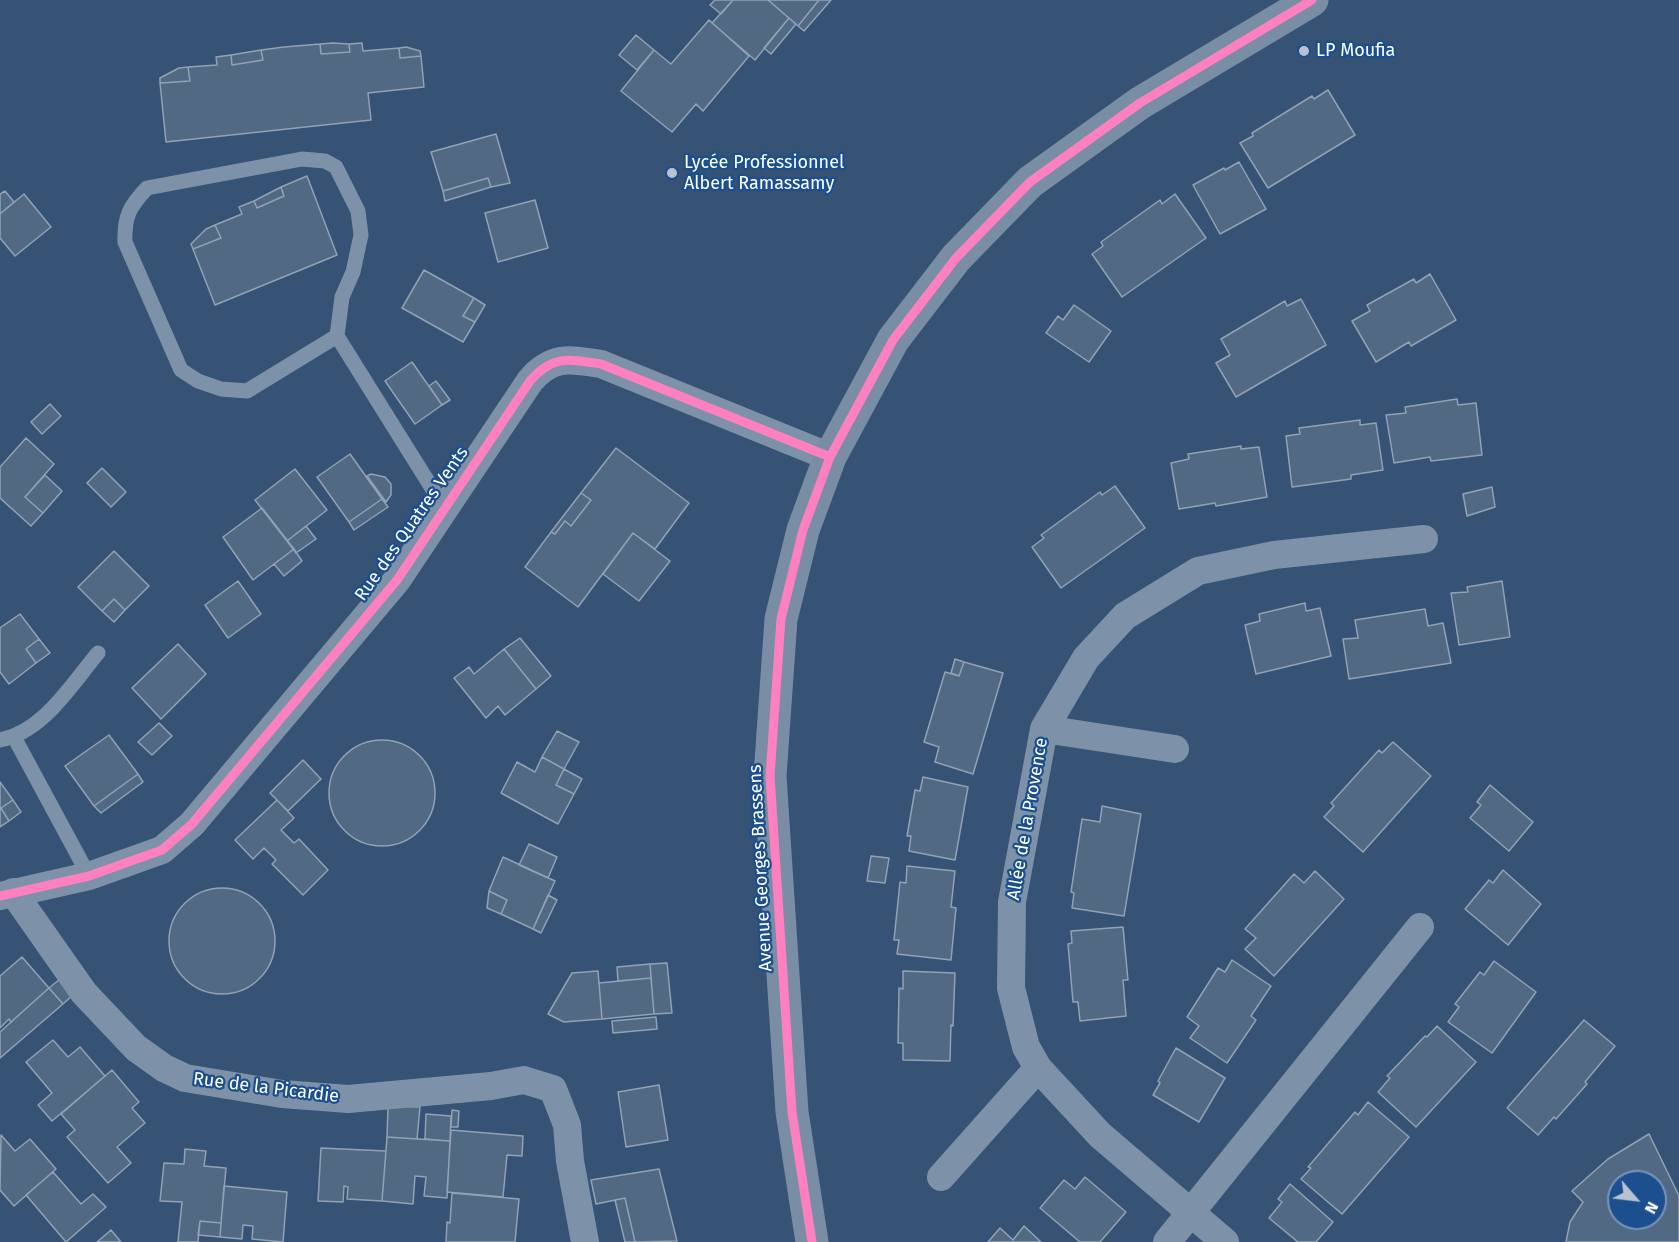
<!DOCTYPE html>
<meta charset="utf-8">
<style>
body{margin:0}
#map{position:relative;width:1679px;height:1242px;overflow:hidden;background:#365274;font-family:"Fira Sans",sans-serif}
canvas{display:block}
.north{position:absolute;left:1607px;top:1170px;width:60px;height:60px;box-sizing:border-box;background:#1b4f8f;border:2px solid #7695bc;border-radius:50%;rotate:118deg;font-size:16px;font-weight:700;line-height:24px;text-align:center;color:#fff}
.north::after{content:'';display:block;margin:auto;width:21px;height:27px;background:#b9c2ce;clip-path:polygon(50% 0,100% 100%,50% 72%,0 100%)}
</style>
<div id="map">
<canvas width="1679" height="1242"></canvas>
<div class="north">N</div>
</div>
<script>
const g = document.querySelector('canvas').getContext('2d');
g.lineJoin = 'round';
function fill(path, color) { g.fillStyle = color; g.fill(path, 'evenodd'); }
function strokePath(path, color, width, dash) { g.strokeStyle = color; g.lineWidth = width; g.lineCap = dash ? 'butt' : 'round'; g.setLineDash(dash || []); g.stroke(path); }
function drawText(font, color, halo, rows, align = 'center') {
  g.font = font + ' "Fira Sans",sans-serif'; g.lineWidth = 4.5; g.setLineDash([]); g.textBaseline = 'middle'; g.strokeStyle = halo; g.fillStyle = color; for (const [text, x, y, turn = 0] of rows) {
    g.save(); g.translate(x, y); g.rotate((+turn || 0) * Math.PI / 180); g.textAlign = isNaN(turn) ? turn : align; if (halo) g.strokeText(text, 0, 0); g.fillText(text, 0, 0); g.restore();
  }
}
const building = new Path2D(`
 M 715,0 L 733,0 L 721,14 L 710,5 Z
 M 733,0 L 768,0 L 789,18 L 755,60 L 712,23 Z
 M 768,0 L 819,0 L 798,26 Z
 M 819,0 L 831,0 L 804,31 L 798,26 Z
 M 789,18 L 796,24 L 771,54 L 764,48 Z
 M 709,20 L 749,56 L 703,111 L 696,104 L 672,132 L 621,91 L 654,50 L 671,64 Z
 M 636,35 L 654,50 L 637,70 L 619,55 Z
 M 333,43 L 349,44 L 350,52 L 321,54 L 320,44 Z
 M 362,43 L 363,51 L 399,48 L 400,58 L 421,56 L 424,87 L 368,93 L 371,120 L 166,142 L 160,83 L 190,81 L 188,67 L 217,65 L 216,57 L 231,55 L 232,65 L 263,60 L 261,50 L 284,47 L 320,44 L 321,54 L 350,52 L 349,44 Z
 M 406,47 L 420,51 L 421,56 L 400,58 L 399,48 Z
 M 261,50 L 263,60 L 232,65 L 231,55 Z
 M 188,67 L 190,81 L 160,83 L 160,78 L 179,68 Z
 M 1328,90 L 1355,135 L 1268,188 L 1240,143 L 1253,136 L 1252,133 L 1312,96 L 1314,99 Z
 M 496,134 L 510,183 L 491,187 L 488,178 L 443,191 L 431,152 Z
 M 1239,162 L 1266,209 L 1220,234 L 1193,185 L 1224,168 L 1225,170 Z
 M 307,176 L 337,255 L 215,305 L 193,249 L 221,238 L 215,225 L 242,214 L 239,207 L 254,201 L 257,208 L 284,196 L 281,187 Z
 M 488,178 L 491,187 L 445,201 L 443,191 Z
 M 281,187 L 284,196 L 257,208 L 254,201 Z
 M 5,191 L 14,202 L 0,214 L 0,194 Z
 M 24,194 L 51,227 L 15,256 L 0,238 L 0,214 Z
 M 1175,194 L 1206,238 L 1122,297 L 1092,254 L 1103,246 L 1101,242 L 1160,200 L 1162,204 Z
 M 535,200 L 548,248 L 498,262 L 485,213 Z
 M 215,225 L 221,238 L 193,249 L 191,244 L 206,229 Z
 M 424,270 L 474,298 L 463,316 L 475,322 L 463,342 L 402,308 Z
 M 1430,274 L 1456,320 L 1411,346 L 1409,342 L 1376,362 L 1352,321 L 1370,311 L 1367,305 L 1414,279 L 1416,283 Z
 M 474,298 L 485,305 L 475,322 L 463,316 Z
 M 1301,299 L 1326,345 L 1236,397 L 1216,363 L 1230,355 L 1221,339 L 1285,301 L 1287,306 Z
 M 1074,305 L 1111,331 L 1089,362 L 1046,333 L 1058,316 L 1063,320 Z
 M 412,362 L 442,405 L 415,424 L 385,381 Z
 M 436,381 L 450,400 L 442,405 L 429,386 Z
 M 1457,399 L 1458,405 L 1476,403 L 1482,455 L 1431,461 L 1430,457 L 1394,463 L 1386,415 L 1406,413 L 1405,407 Z
 M 50,404 L 61,416 L 42,434 L 31,422 Z
 M 1360,420 L 1360,425 L 1376,423 L 1383,470 L 1351,475 L 1351,479 L 1292,487 L 1286,436 L 1300,434 L 1299,428 Z
 M 26,438 L 54,464 L 25,497 L 43,513 L 31,526 L 0,498 L 0,467 Z
 M 1241,446 L 1241,449 L 1259,447 L 1267,497 L 1216,506 L 1215,503 L 1179,509 L 1171,463 L 1189,459 L 1188,454 Z
 M 616,448 L 689,503 L 655,549 L 633,533 L 578,607 L 525,567 L 551,532 L 555,534 L 565,521 L 571,526 L 591,500 L 581,493 Z
 M 350,454 L 382,499 L 349,522 L 317,477 Z
 M 102,468 L 126,492 L 111,507 L 87,483 Z
 M 295,469 L 327,510 L 287,541 L 255,500 Z
 M 371,474 L 385,477 L 391,484 L 391,495 L 386,502 L 367,476 Z
 M 45,475 L 62,491 L 43,513 L 25,497 Z
 M 1115,486 L 1145,528 L 1061,588 L 1032,547 L 1044,538 L 1041,535 L 1100,492 L 1102,495 Z
 M 1492,487 L 1495,507 L 1467,516 L 1463,494 Z
 M 581,493 L 591,500 L 571,526 L 565,521 L 555,534 L 551,532 Z
 M 382,499 L 388,507 L 354,530 L 349,522 Z
 M 262,508 L 294,549 L 253,580 L 223,537 Z
 M 306,526 L 316,539 L 296,553 L 287,541 Z
 M 633,533 L 670,561 L 639,601 L 603,574 Z
 M 294,549 L 302,561 L 284,576 L 274,564 Z
 M 114,551 L 149,586 L 125,610 L 114,599 L 102,611 L 78,587 Z
 M 238,581 L 261,614 L 228,638 L 205,605 Z
 M 1502,581 L 1510,637 L 1459,645 L 1451,593 L 1468,592 L 1467,587 Z
 M 114,599 L 125,610 L 114,622 L 102,611 Z
 M 1305,603 L 1306,611 L 1320,608 L 1331,656 L 1256,674 L 1245,625 L 1260,621 L 1259,614 Z
 M 1425,609 L 1428,626 L 1443,623 L 1451,663 L 1349,679 L 1343,639 L 1358,638 L 1355,620 Z
 M 20,614 L 39,639 L 26,649 L 36,663 L 9,684 L 0,672 L 0,628 Z
 M 520,638 L 551,676 L 536,689 L 504,649 Z
 M 39,639 L 50,653 L 36,663 L 26,649 Z
 M 178,644 L 206,674 L 161,719 L 132,688 Z
 M 504,649 L 536,689 L 505,715 L 498,706 L 486,718 L 454,678 L 469,667 L 474,674 Z
 M 955,659 L 964,662 L 959,676 L 951,673 Z
 M 964,662 L 1003,673 L 973,774 L 935,762 L 939,747 L 924,742 L 945,672 L 959,676 Z
 M 159,723 L 172,736 L 152,755 L 138,742 Z
 M 557,731 L 579,742 L 564,769 L 542,757 Z
 M 109,735 L 138,774 L 94,806 L 65,766 Z
 M329 793a53 53 0 1 1 106 0a53 53 0 1 1-106 0Z
 M 1393,742 L 1431,776 L 1363,852 L 1324,817 L 1334,806 L 1331,803 L 1379,750 L 1382,753 Z
 M 542,757 L 564,769 L 556,785 L 574,794 L 558,824 L 501,793 L 517,762 L 535,772 Z
 M 303,760 L 321,779 L 288,811 L 270,793 Z
 M 564,769 L 582,779 L 574,794 L 556,785 Z
 M 138,774 L 143,782 L 101,813 L 94,806 Z
 M 923,777 L 968,787 L 955,860 L 909,851 L 911,836 L 907,836 L 915,790 L 920,791 Z
 M 0,782 L 13,800 L 1,808 L 9,821 L 0,827 Z
 M 1490,785 L 1533,822 L 1509,851 L 1470,818 L 1481,805 L 1477,802 Z
 M 13,800 L 21,812 L 9,821 L 1,808 Z
 M 277,800 L 294,818 L 281,830 L 294,843 L 299,839 L 328,870 L 303,895 L 272,864 L 276,860 L 264,848 L 253,859 L 235,840 Z
 M 1102,806 L 1141,814 L 1124,916 L 1072,908 L 1074,893 L 1071,892 L 1082,819 L 1100,822 Z
 M 529,844 L 557,857 L 548,878 L 519,865 Z
 M 871,856 L 889,858 L 885,883 L 867,881 Z
 M 503,857 L 555,881 L 533,929 L 501,914 L 507,900 L 489,891 Z
 M 907,866 L 955,871 L 951,907 L 956,908 L 951,960 L 897,954 L 899,940 L 894,940 L 900,882 L 906,883 Z
 M 1503,870 L 1541,904 L 1508,945 L 1465,909 L 1489,880 L 1493,883 Z
 M 1315,871 L 1344,899 L 1274,976 L 1245,949 L 1256,938 L 1245,929 L 1294,874 L 1304,883 Z
 M169 941a53 53 0 1 1 106 0a53 53 0 1 1-106 0Z
 M 489,891 L 507,900 L 501,914 L 487,908 Z
 M 548,895 L 557,900 L 541,933 L 533,929 Z
 M 1123,927 L 1128,980 L 1123,980 L 1126,1016 L 1080,1021 L 1078,1002 L 1073,1002 L 1068,944 L 1072,943 L 1071,931 Z
 M 22,957 L 49,988 L 11,1022 L 9,1019 L 0,1028 L 0,976 Z
 M 1232,960 L 1271,986 L 1251,1016 L 1256,1020 L 1227,1063 L 1190,1038 L 1199,1026 L 1187,1017 L 1218,968 L 1225,972 Z
 M 1494,961 L 1536,992 L 1492,1053 L 1448,1022 L 1459,1007 L 1455,1004 L 1480,972 L 1484,975 Z
 M 667,963 L 672,1013 L 654,1014 L 650,964 Z
 M 650,964 L 651,978 L 618,981 L 617,967 Z
 M 598,971 L 602,1019 L 564,1022 L 548,1014 L 572,973 Z
 M 903,971 L 955,973 L 953,1026 L 951,1025 L 950,1061 L 903,1060 L 903,1043 L 898,1043 L 899,988 L 903,989 Z
 M 651,978 L 654,1014 L 602,1019 L 599,983 Z
 M 60,979 L 73,995 L 63,1004 L 49,988 Z
 M 49,988 L 63,1004 L 0,1058 L 0,1032 Z
 M 656,1017 L 657,1029 L 613,1033 L 612,1021 Z
 M 1584,1020 L 1615,1046 L 1585,1082 L 1587,1084 L 1556,1119 L 1554,1117 L 1538,1135 L 1507,1108 Z
 M 1437,1026 L 1476,1062 L 1416,1127 L 1378,1092 L 1390,1078 L 1387,1076 L 1425,1036 L 1427,1037 Z
 M 53,1040 L 68,1057 L 80,1047 L 105,1076 L 52,1121 L 38,1105 L 52,1093 L 26,1062 Z
 M 1176,1048 L 1225,1078 L 1199,1122 L 1153,1095 L 1160,1083 L 1158,1081 Z
 M 112,1070 L 139,1102 L 132,1108 L 145,1123 L 117,1147 L 131,1163 L 108,1183 L 67,1137 L 75,1130 L 61,1114 Z
 M 659,1085 L 668,1140 L 626,1147 L 618,1092 Z
 M 1368,1102 L 1409,1137 L 1342,1214 L 1301,1179 L 1311,1168 L 1308,1167 L 1355,1112 L 1358,1115 Z
 M 388,1106 L 420,1107 L 417,1139 L 387,1137 Z
 M 452,1110 L 459,1111 L 458,1127 L 451,1127 Z
 M 426,1114 L 451,1116 L 450,1141 L 425,1139 Z
 M 451,1130 L 523,1136 L 522,1156 L 507,1155 L 503,1197 L 447,1192 Z
 M 1649,1134 L 1679,1196 L 1679,1242 L 1566,1242 L 1570,1222 L 1583,1202 L 1572,1191 L 1608,1159 ZM 1619,1182 L 1655,1182 L 1655,1218 L 1619,1218 Z
 M 1,1135 L 15,1151 L 30,1139 L 56,1169 L 14,1206 L 0,1190 Z
 M 387,1137 L 450,1141 L 447,1198 L 424,1196 L 426,1177 L 415,1176 L 413,1204 L 382,1201 Z
 M 321,1148 L 386,1151 L 382,1201 L 347,1199 L 348,1187 L 344,1186 L 343,1202 L 318,1201 Z
 M 185,1149 L 206,1151 L 204,1166 L 226,1168 L 221,1223 L 200,1221 L 198,1242 L 178,1242 L 182,1202 L 160,1201 L 164,1163 L 184,1164 Z
 M 659,1169 L 677,1241 L 635,1242 L 625,1198 L 596,1204 L 591,1180 Z
 M 53,1172 L 81,1204 L 93,1194 L 106,1207 L 66,1242 L 26,1195 Z
 M 1085,1177 L 1126,1212 L 1100,1242 L 1080,1242 L 1040,1208 L 1064,1180 L 1075,1189 Z
 M 1290,1184 L 1333,1222 L 1316,1242 L 1298,1242 L 1269,1218 L 1282,1202 L 1278,1199 Z
 M 224,1186 L 287,1192 L 283,1242 L 252,1239 L 253,1226 L 243,1225 L 242,1239 L 220,1237 Z
 M 452,1193 L 519,1199 L 515,1242 L 446,1242 L 447,1222 L 450,1223 Z
 M 625,1198 L 635,1242 L 625,1242 L 615,1200 Z
 M 200,1221 L 221,1223 L 220,1237 L 198,1235 Z
 M 1024,1226 L 1041,1242 L 988,1242 L 1000,1228 L 1013,1240 Z
 M 111,1230 L 121,1242 L 97,1242 Z`);
fill(building, '#526984');
strokePath(building, '#92a2b6', 1.5);
strokePath(new Path2D(`
 M 337,336 L 247,391 L 221,389 L 198,381 L 181,370 L 125,242 C 124,216 130,206 147,188 L 302,159 L 325,161 L 336,167 L 358,211 L 361,235 L 353,272 L 342,297 L 337,336 L 445,509
 M 14,737 L 89,876
 M 0,740 C 43,732 71,685 98,653`), '#7d92a8', 15);
strokePath(new Path2D(`
 M 1044,729 L 1175,749
 M 13,892 L 84,993 L 136,1048 L 164,1068 L 185,1078 L 282,1094 L 348,1099 L 491,1086 L 524,1080 L 553,1089 L 567,1125 L 570,1161 L 585,1242
 M 0,896 L 89,876 L 162,850 L 192,824 L 397,580 L 530,381 C 552,355 569,359 601,364 L 830,457
 M 941,1177 L 1038,1068
 M 1167,1242 L 1420,927
 M 1225,1242 L 1100,1135 L 1038,1068 L 1026,1047 L 1011,988 L 1012,902 L 1044,729 L 1086,658 L 1125,616 L 1198,571 L 1274,555 L 1424,539`), '#7d92a8', 28);
strokePath(new Path2D(`
 M 812,1242 L 792,1112 L 770,776 L 781,619 L 803,530 L 830,457 L 893,340 L 956,258 L 1030,182 L 1140,103 L 1312,0`), '#798da4', 33);
strokePath(new Path2D(`
 M 0,896 L 89,876 L 162,850 L 192,824 L 397,580 L 530,381 C 552,355 569,359 601,364 L 830,457
 M 812,1242 L 792,1112 L 770,776 L 781,619 L 803,530 L 830,457 L 893,340 L 956,258 L 1030,182 L 1140,103 L 1312,0`), '#ff80c0', 9);
for (const [x, y, r, color] of [
 [1304,51,6,"#b9c2ce"],
 [672,173,6,"#b9c2ce"]
]) { const dot = new Path2D(); dot.arc(x, y, r, 0, 2 * Math.PI); g.fillStyle = color; g.fill(dot); strokePath(dot, '#1b4f8f', 2); }
drawText('18px', '#fff', '#1b4f8f', [
 ["LP Moufia",1316,51],
 ["Lycée Professionnel",684,163],
 ["Albert Ramassamy",684,184]
], 'left');
drawText('18px', '#fff', '#1b4f8f', [
 ["Rue des Quatres Vents",412,524,-55],
 ["Allée de la Provence",1028,819,-80],
 ["Avenue Georges Brassens",761,868,-93],
 ["Rue de la Picardie",266,1088,7]
]);
</script>
